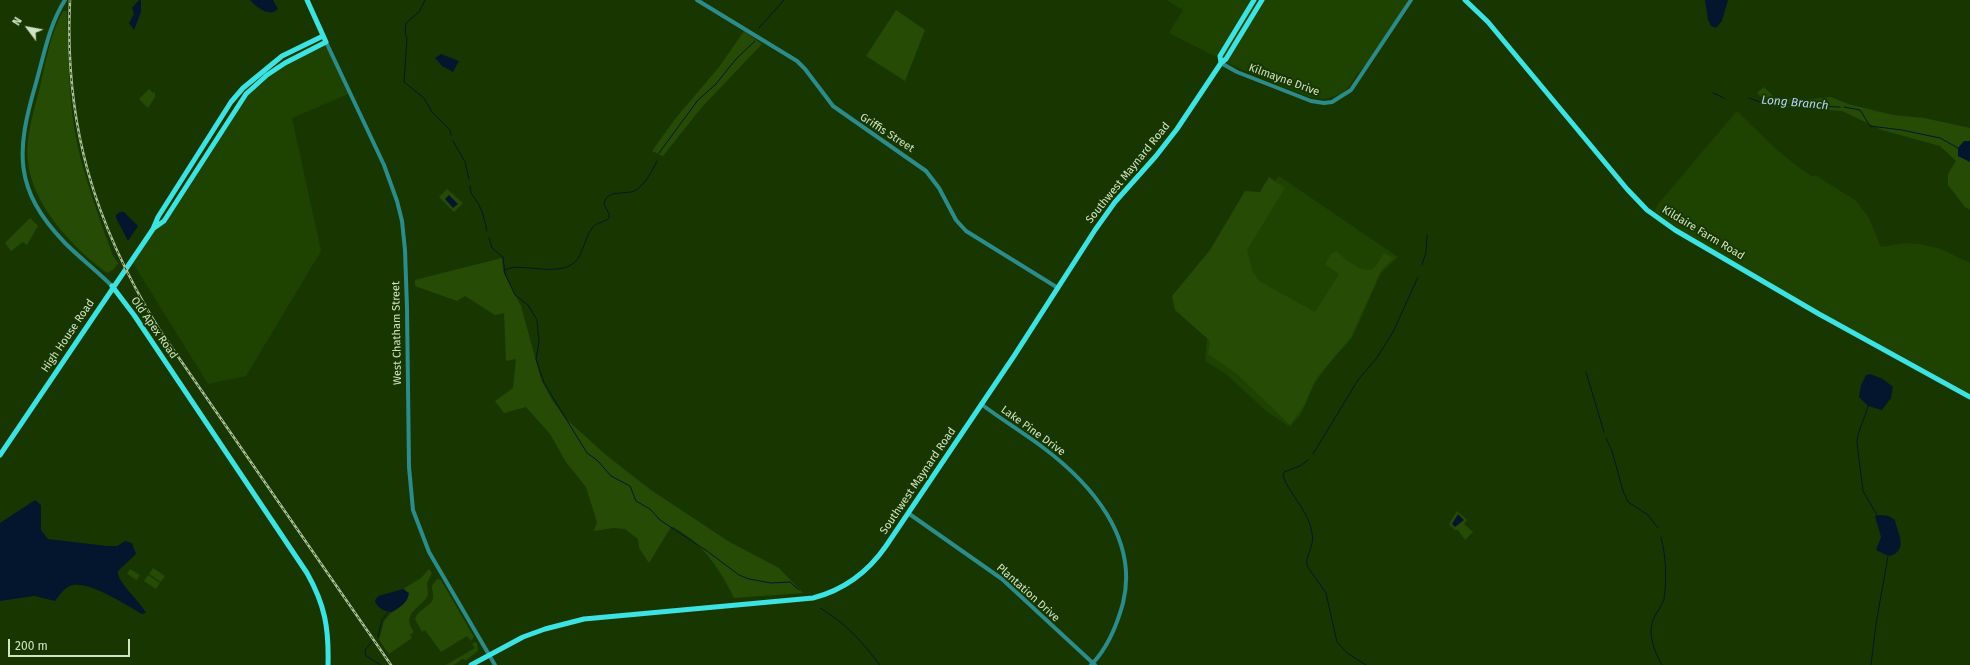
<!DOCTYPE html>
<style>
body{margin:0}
#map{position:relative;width:1970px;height:665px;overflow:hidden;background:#183700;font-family:"Fira Sans",sans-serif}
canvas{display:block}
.north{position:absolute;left:8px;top:8px;width:40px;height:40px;-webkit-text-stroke:3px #183700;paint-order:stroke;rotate:302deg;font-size:11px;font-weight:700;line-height:16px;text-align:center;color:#d0e4c6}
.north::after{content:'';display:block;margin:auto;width:14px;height:18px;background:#d0e4c6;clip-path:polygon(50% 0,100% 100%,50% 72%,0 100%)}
.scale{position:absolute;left:8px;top:639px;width:122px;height:18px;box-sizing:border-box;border:2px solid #d0e4c6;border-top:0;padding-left:5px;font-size:12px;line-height:14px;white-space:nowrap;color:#d0e4c6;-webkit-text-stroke:3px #183700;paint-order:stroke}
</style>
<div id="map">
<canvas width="1970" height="665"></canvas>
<div class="north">N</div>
<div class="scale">200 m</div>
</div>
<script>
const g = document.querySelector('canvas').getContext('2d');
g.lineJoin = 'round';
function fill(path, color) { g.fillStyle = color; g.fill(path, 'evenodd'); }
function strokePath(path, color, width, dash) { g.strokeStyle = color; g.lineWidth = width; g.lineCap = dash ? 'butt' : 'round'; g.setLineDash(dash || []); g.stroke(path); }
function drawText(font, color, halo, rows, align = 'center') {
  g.font = font + ' "Fira Sans",sans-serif'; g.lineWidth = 4; g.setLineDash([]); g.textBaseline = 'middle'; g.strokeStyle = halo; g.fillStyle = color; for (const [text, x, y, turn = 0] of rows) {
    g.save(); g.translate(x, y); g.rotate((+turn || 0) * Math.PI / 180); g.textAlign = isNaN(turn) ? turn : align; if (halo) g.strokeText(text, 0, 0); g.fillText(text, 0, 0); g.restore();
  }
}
fill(new Path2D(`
 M 1166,0 L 1411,0 L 1374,56 L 1357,74 L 1349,87 L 1341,94 L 1325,99 L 1309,97 L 1234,66 L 1169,33 L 1183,10 Z
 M 324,43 L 351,93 L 292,118 L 321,251 L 246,376 L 208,384 L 131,260 L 153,229 L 164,221 L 246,94 L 267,75 Z
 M 1737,111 L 1777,150 L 1801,169 L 1813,177 L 1815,175 L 1855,200 L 1868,216 L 1881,247 L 1905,243 L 1920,244 L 1941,249 L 1970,263 L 1970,396 L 1925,373 L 1653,215 L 1658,204 Z
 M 1279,176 L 1398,257 L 1381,273 L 1352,338 L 1327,366 L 1314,385 L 1301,414 L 1290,427 L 1266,411 L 1226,374 L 1205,361 L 1215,256 Z`), '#1e4200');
fill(new Path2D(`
 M 896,10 L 925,30 L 905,81 L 866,56 Z
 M 63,11 L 67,11 C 69,56 68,103 78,148 C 87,185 100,220 113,256 L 118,263 L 113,270 L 107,273 C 73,248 32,205 28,161 C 25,136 35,108 41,83 C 46,60 51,32 63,11 Z
 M 744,31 L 762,44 L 702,107 L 663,156 L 652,151 L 675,119 L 719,67 Z
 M 1764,87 L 1774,97 L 1802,100 L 1831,97 L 1848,104 L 1893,115 L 1924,118 L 1970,128 L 1970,210 L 1965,207 L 1948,185 L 1948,174 L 1956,161 L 1940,146 L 1882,130 L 1842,111 L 1771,106 L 1757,93 Z
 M 149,89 L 153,93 L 155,92 L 155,97 L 148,108 L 139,99 Z
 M 1269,177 L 1285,188 L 1247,250 L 1253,272 L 1259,281 L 1315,312 L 1339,274 L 1325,264 L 1331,254 L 1336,251 C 1345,258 1363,277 1375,267 C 1378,263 1381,257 1384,253 L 1394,258 L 1382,269 L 1379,275 L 1351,337 L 1315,380 L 1304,406 L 1290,425 L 1237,374 L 1208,354 L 1210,341 L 1175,310 L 1172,296 L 1210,250 L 1245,191 L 1260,192 Z
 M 447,189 L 463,203 L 454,212 L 439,197 Z
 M 30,218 L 38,226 L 27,245 L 23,242 L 11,251 L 5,243 Z
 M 502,258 L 503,271 L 521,306 L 541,379 L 552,400 L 565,418 L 606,455 L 651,490 L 728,541 L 779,568 L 803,593 L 734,598 C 720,569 702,542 673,527 L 671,527 L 649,563 L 639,548 L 638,539 L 625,529 L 613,528 L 594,531 L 597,522 L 586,487 L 566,462 L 550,434 L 526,407 L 504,413 L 495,401 L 513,388 L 516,359 L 506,361 L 504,313 L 495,315 L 465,296 L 457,301 L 415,286 L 415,280 Z
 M 1457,511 L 1467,520 L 1464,524 L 1473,532 L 1465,540 L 1458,530 L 1455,530 L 1449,524 Z
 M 153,568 L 165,576 L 161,582 L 149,574 Z
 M 130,569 L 140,575 L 137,580 L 127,574 Z
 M 429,569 L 432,573 L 427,583 L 428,595 C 422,608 400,612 414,632 L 410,635 L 412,638 L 389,654 L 379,640 L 384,621 L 392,612 L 406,590 L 403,589 L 421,578 Z
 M 148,575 L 160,583 L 156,589 L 144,581 Z
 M 437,579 L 441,580 L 474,637 L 471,641 L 467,636 L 441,652 L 425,630 L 422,632 L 415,619 C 418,609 430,607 433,599 C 434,595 432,591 432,586 Z
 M 475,642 L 477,643 L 478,651 L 466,660 L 462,659 L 454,665 L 446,665 L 475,648 L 472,644 Z`), '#264b05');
fill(new Path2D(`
 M 139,0 L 141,0 L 141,12 L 134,30 L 129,23 L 134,14 L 132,8 Z
 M 250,0 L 273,0 L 278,9 C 270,18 256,7 250,0 Z
 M 1705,0 L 1728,0 L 1722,21 L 1716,28 L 1711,26 L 1708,20 Z
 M 441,54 L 459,61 L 453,72 L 442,66 L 435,58 Z
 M 1964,141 L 1970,141 L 1970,162 L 1958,156 L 1958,148 Z
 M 449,195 L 458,204 L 453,208 L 445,199 Z
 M 120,212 L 124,212 L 138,226 L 128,241 L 116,218 L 116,215 Z
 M 1870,374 L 1883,379 L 1893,387 L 1891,398 L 1882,410 L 1868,406 L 1859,397 L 1861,385 L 1866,375 Z
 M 35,500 L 41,505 L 41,530 L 48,539 L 107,546 L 117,546 L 125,541 L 132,543 L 136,554 L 118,571 C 116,581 141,602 146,613 L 142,614 C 127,606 87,579 70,586 C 63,589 60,595 55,601 L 34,596 L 0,601 L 0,523 Z
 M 1458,514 L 1464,520 L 1455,527 L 1452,524 Z
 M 1880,515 L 1889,516 L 1895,520 C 1897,533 1909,548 1891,556 L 1886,555 L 1876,550 L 1881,537 L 1875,516 Z
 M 403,589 L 409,593 C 408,603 399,608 392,612 C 385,612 377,608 375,601 L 378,596 Z`), '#04162d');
strokePath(new Path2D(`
 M 425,0 L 419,12 L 406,23 L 405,33 L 407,38 L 404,82 L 424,98 L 432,112 L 450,130 L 451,135
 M 759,28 L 784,0
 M 1713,93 L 1724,98
 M 1749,98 L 1760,102 L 1788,105 L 1840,107
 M 1844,107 L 1860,110 L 1870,126 L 1902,130 L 1940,138 L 1958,148
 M 453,141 L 465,162 L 469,179
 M 659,153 L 698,100 L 716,84 L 736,59 L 755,41
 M 470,186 C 470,194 474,197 478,203 C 483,212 485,222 487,231
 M 489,238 L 492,248 L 503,257 L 505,274 L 515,295 L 528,305 L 537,320 L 539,342 L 536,359 L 544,383 L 587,453 L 598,461 L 611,476 L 630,486 L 636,501 L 650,509 L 660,520 L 707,551 L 739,575 L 749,579 L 771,583 L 790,582 L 799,590
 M 1422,265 L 1426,252 L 1427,235
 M 505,270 C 516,262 550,275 569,266 C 584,259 583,239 593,227 C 597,222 604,223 609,218 L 609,214 L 604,204 C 607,188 626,196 636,190 C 646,183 652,171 657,161
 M 1586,372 L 1604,432
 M 1868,406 C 1865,418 1857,432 1857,443 L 1863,491 L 1878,517
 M 1606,438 L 1612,451 L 1623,491 L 1628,502 L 1648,515 L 1658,528
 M 1313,454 L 1358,380 L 1376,359 L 1393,332 L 1418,277
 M 1308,460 L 1300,466 L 1284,472 L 1283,476 C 1291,497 1309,511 1312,533 C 1315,546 1305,556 1307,566 L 1326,593 L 1337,642 L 1347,653 L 1366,665
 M 1661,537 C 1666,556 1667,579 1664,599 C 1662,606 1657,611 1654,618 C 1647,633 1654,651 1662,665
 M 820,608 C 848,625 860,640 880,665
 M 378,637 L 382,620 L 388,612
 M 372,642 L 365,650 L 366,656 L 381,665
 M 1871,665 L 1876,624 L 1888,556`), '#04162d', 1);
strokePath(new Path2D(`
 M 65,0 C 49,25 44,55 36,83 C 16,151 13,189 65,243 C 80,258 97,271 112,286
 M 697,0 L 797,61 L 805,69 L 833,106 L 926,171 L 939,188 L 956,220 L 966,231 L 1058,288
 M 326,42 L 384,165 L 397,201 L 402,221 L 405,250 L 407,308 L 409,467 L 413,510 L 429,552 L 495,665
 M 1221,63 L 1237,72 L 1311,101 L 1324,103 L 1332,102 L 1351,90 L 1411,0
 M 981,404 C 1001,419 1022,432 1041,446 C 1091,483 1139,538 1123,603 C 1117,625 1107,649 1091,665
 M 908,513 L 1002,579 L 1095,665`), '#2c8b8b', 4);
strokePath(new Path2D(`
 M 1465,0 L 1488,22 L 1627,189 L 1647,210 L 1675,230 L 1819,314 L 1970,397
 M 1221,63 L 1220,56 L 1254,0
 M 154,228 L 164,221 L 246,94 L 267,75 L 285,63 L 326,42 L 307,0
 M 112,286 L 134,315 L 307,573 C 325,605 329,628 328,665
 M 0,455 L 153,229 L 158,217 L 231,102 L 243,88 L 282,56 L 323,36
 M 471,665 L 523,637 L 545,629 L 584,619 L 813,598 C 844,590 868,572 886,546 L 1014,356 L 1095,230 L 1115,202 L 1156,156 L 1177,129 L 1221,63 L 1226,59 L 1262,0`), '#3de2e2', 5);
const rail = new Path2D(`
 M 70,0 C 64,124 94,223 159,329 L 391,665`);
strokePath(rail, '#abc19e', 2.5);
strokePath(rail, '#183700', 1, [3]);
drawText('11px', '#d0e4c6', '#183700', [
 ["Kilmayne Drive",1284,80,20],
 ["Griffis Street",887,133,33],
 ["Southwest Maynard Road",1128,173,-51],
 ["Kildaire Farm Road",1703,233,31],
 ["Old Apex Road",154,328,55],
 ["West Chatham Street",397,333,-91],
 ["High House Road",68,336,-56],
 ["Lake Pine Drive",1033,431,36],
 ["Southwest Maynard Road",918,481,-56],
 ["Plantation Drive",1028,593,42]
]);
drawText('italic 12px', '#b5d4fb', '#183700', [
 ["Long Branch",1795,103,5]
]);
</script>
